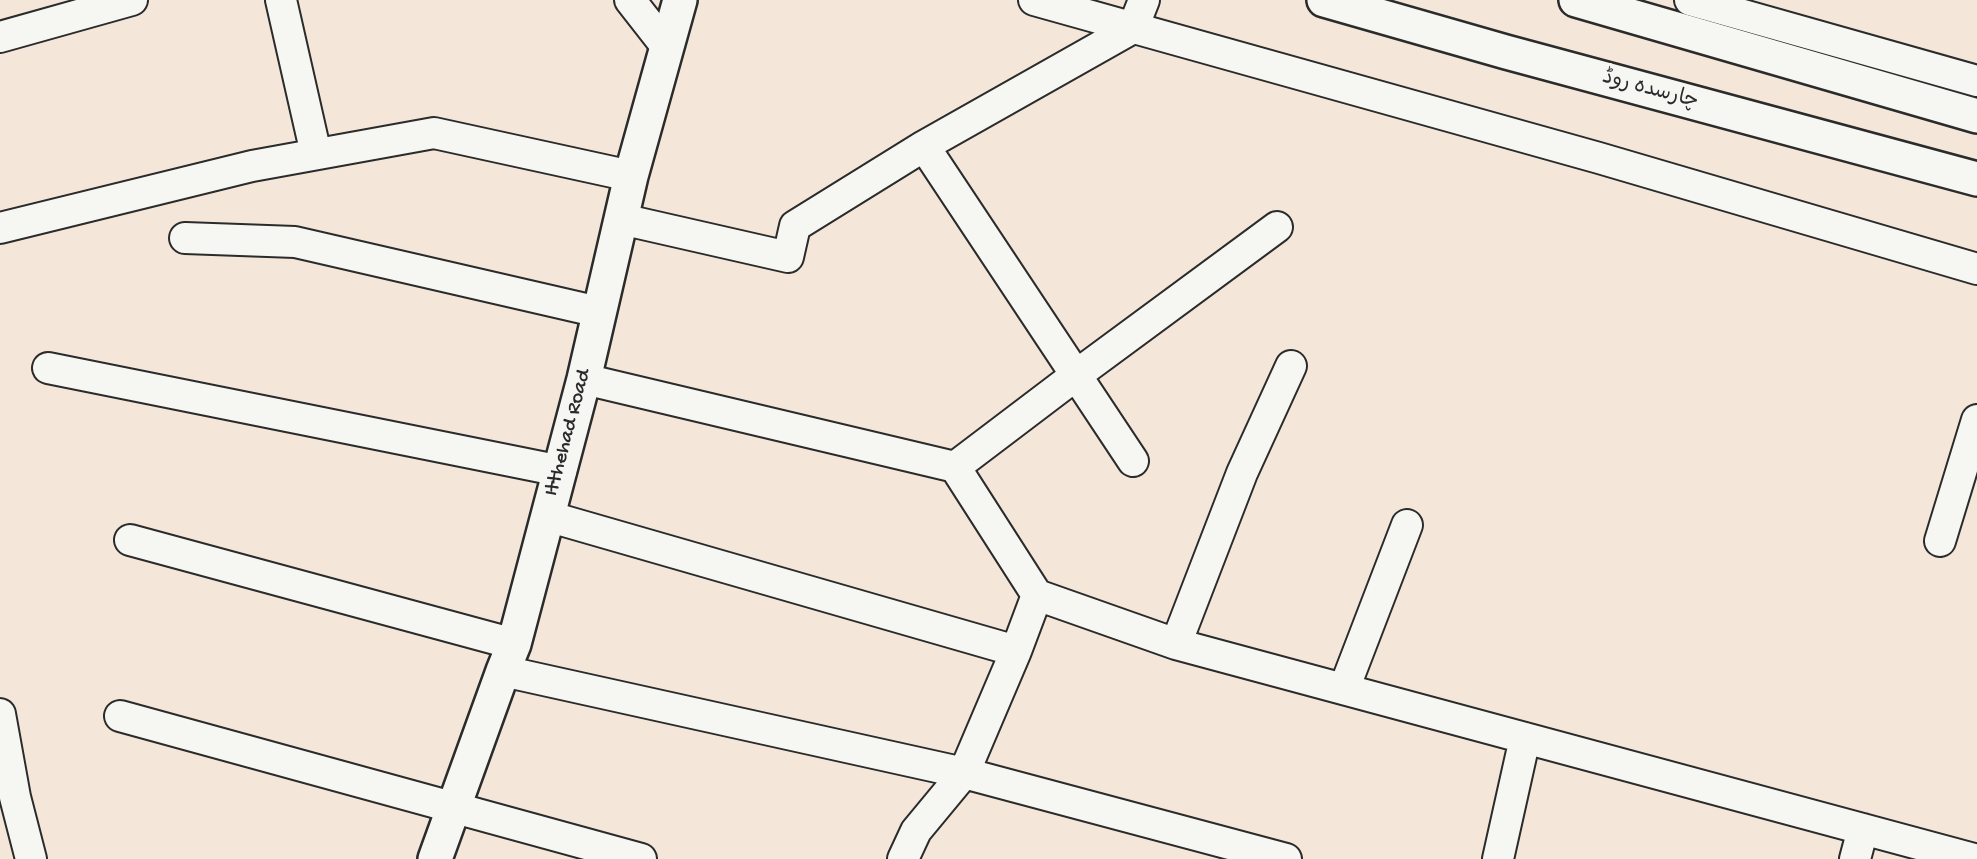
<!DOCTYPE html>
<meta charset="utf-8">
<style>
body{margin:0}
canvas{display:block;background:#f4e7d9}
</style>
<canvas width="1977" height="859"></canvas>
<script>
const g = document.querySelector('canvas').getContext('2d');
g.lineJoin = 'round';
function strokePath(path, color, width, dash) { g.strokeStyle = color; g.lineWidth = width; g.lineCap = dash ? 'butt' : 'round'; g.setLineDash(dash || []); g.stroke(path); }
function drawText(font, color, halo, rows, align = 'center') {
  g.font = font + ' "Gochi Hand","Playpen Sans Arabic",sans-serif'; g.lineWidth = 6; g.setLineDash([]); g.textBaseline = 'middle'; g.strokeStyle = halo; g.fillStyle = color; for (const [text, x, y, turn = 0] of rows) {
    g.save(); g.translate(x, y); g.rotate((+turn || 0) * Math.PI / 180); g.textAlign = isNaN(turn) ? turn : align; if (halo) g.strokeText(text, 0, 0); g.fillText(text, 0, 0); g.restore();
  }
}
const minor = new Path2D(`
 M 281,0 L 316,154
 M 630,0 L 666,46
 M 1034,0 L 1599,158 L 1977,269
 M 1690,0 L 1977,81
 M 0,37 L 132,0
 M 924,146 L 1133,461
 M 621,219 L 788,257 L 795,226 L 924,146 L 1133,28 L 1144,0
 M 0,228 L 252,166 L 434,133 L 631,176
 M 185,238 L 295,242 L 599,312
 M 48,368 L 561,471
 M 584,379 L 955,467 L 1075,376 L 1277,227
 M 955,467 L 1037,595 L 1176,644 L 1974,859
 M 547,516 L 1016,651
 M 130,540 L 514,644
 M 1940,541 L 1977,420
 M 1176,644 L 1242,473 L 1291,366
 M 503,671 L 964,773 L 1286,859
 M 1344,689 L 1407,525
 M 0,714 L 15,797 L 31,859
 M 120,716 L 641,859
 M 903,859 L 916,831 L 964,773 L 1016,651 L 1037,595
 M 1498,859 L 1525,738
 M 1855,859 L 1863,829`);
const tertiary = new Path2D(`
 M 435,859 L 503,671 L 514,644 L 584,379 L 631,176 L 680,0`);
const trunk = new Path2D(`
 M 1324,0 L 1506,52 L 1977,179
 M 1576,0 L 1977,116`);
strokePath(minor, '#2b2b2b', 34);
strokePath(tertiary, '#2b2b2b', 38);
strokePath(trunk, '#2b2b2b', 38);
strokePath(minor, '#f6f6f2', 30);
strokePath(tertiary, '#f6f6f2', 33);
strokePath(trunk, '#f6f6f2', 33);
drawText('21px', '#2b2b2b', '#f6f6f2', [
 ["چارسدہ روڈ",1650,91,15],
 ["Itthehad Road",569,433,-75]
]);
</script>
